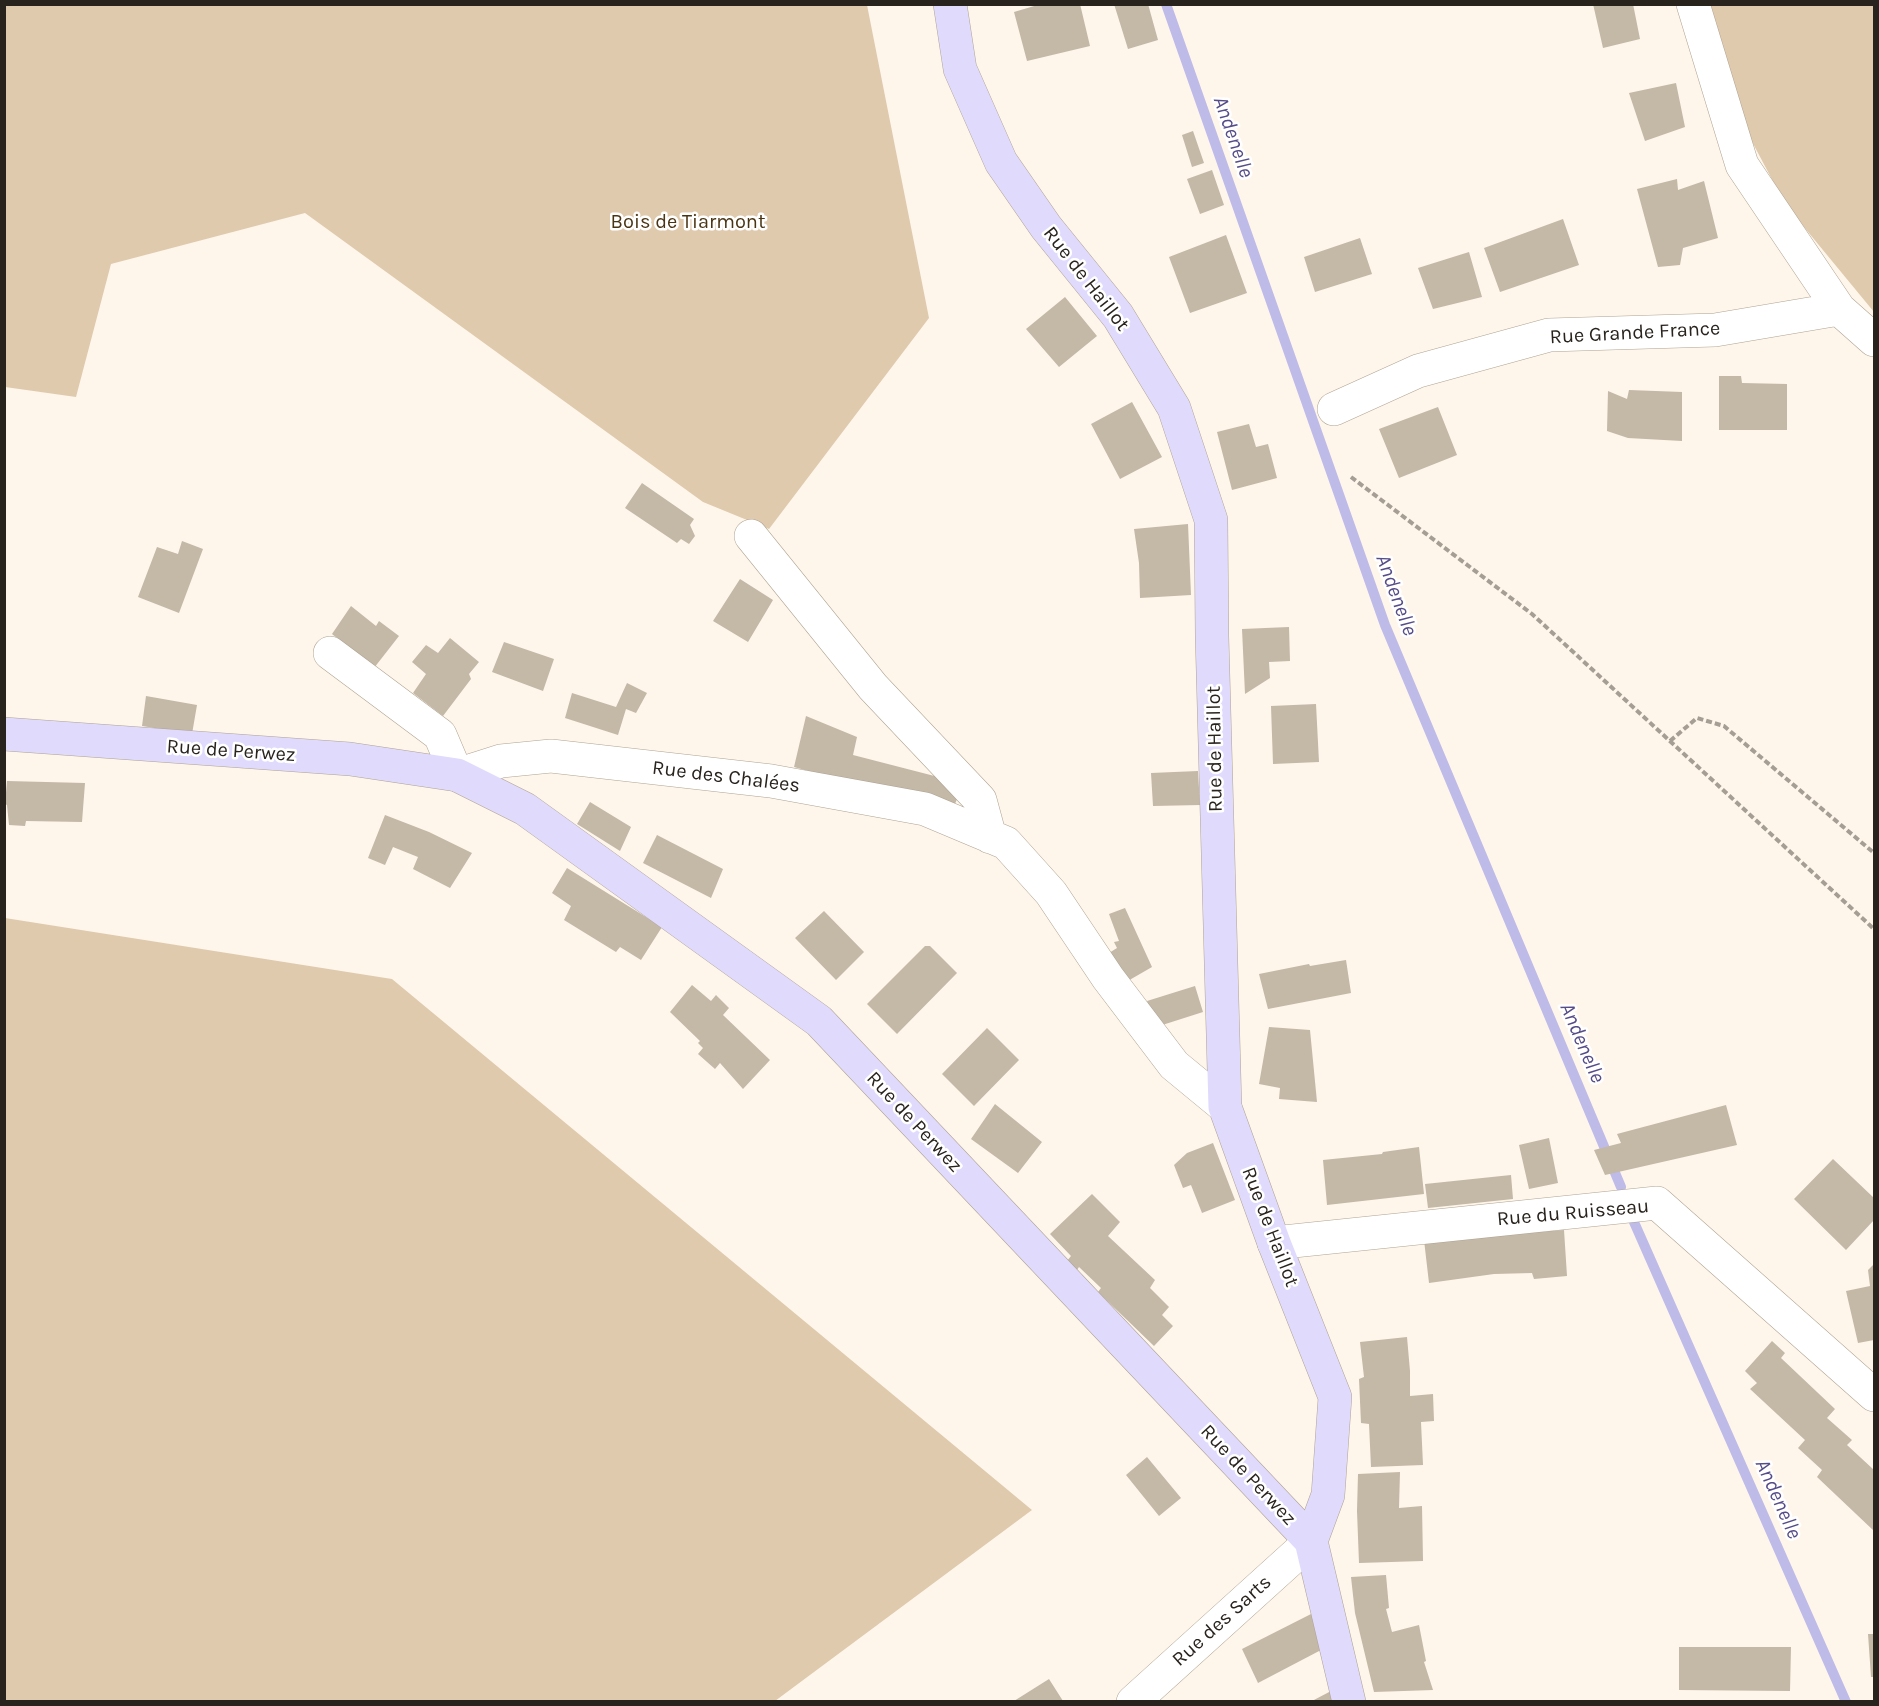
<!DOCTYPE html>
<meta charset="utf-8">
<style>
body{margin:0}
#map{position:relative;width:1879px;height:1706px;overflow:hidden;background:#fef6eb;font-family:Karla,sans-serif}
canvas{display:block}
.frame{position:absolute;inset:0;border:6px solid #28231d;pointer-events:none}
</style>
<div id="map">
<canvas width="1879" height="1706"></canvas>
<div class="frame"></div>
</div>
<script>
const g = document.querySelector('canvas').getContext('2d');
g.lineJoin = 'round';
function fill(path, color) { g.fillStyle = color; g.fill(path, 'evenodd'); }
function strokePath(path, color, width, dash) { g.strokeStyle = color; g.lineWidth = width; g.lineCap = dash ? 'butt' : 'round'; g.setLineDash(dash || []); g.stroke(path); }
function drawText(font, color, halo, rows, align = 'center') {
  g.font = font + ' Karla,sans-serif'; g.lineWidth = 5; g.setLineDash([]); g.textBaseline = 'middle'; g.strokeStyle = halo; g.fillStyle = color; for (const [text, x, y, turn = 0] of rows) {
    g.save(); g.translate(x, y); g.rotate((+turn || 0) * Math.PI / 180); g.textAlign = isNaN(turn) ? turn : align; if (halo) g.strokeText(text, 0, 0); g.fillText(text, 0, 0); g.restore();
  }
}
fill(new Path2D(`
 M 5,5 L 867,5 L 929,318 L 769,529 L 703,502 L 305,213 L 111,264 L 76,397 L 5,387 Z
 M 1697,5 L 1874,5 L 1874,312 L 1785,204 L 1721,83 Z
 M 5,918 L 392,979 L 1032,1510 L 775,1701 L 5,1701 Z`), '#e0caad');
strokePath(new Path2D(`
 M 1166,4 L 1385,625 L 1621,1187
 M 1630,1213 L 1846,1702`), '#bfbbe9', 10);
fill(new Path2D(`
 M 1041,4 L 1080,4 L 1090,46 L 1027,61 L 1014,12 Z
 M 1114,4 L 1148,4 L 1158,40 L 1128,49 Z
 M 1593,4 L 1633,4 L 1640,39 L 1603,48 Z
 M 1676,83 L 1685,127 L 1645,141 L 1629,93 Z
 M 1193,131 L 1204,163 L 1192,167 L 1182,135 Z
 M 1212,170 L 1224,205 L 1200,214 L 1187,179 Z
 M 1677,179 L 1678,190 L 1704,181 L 1718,238 L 1683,248 L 1680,265 L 1658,267 L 1637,189 Z
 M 1563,219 L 1579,265 L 1500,292 L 1484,248 Z
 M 1226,235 L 1247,293 L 1190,313 L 1169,257 Z
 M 1360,238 L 1372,274 L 1315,292 L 1304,257 Z
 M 1469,252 L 1482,297 L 1433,309 L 1418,268 Z
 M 1065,297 L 1097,336 L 1059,367 L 1026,329 Z
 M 1719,376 L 1741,376 L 1742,383 L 1787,384 L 1787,430 L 1719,430 Z
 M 1629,390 L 1682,392 L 1682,441 L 1628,438 L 1607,431 L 1608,391 L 1627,399 Z
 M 1132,402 L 1162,457 L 1120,479 L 1091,424 Z
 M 1438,407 L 1457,455 L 1399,478 L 1379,429 Z
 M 1249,424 L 1256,447 L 1268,444 L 1277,478 L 1232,490 L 1217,432 Z
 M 642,483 L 694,519 L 690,525 L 695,536 L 689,544 L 681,539 L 677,543 L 625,508 Z
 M 1188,524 L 1191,595 L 1140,598 L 1139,563 L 1134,529 Z
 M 182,541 L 203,549 L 179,613 L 138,597 L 157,547 L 178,554 Z
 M 740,579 L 773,600 L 748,642 L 713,621 Z
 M 351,606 L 376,626 L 379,621 L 399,636 L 374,668 L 332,634 Z
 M 1289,627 L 1290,661 L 1269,662 L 1270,678 L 1245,694 L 1242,629 Z
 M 450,638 L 479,662 L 469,674 L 471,679 L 443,716 L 413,693 L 426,674 L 412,662 L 426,645 L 438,653 Z
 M 504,642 L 554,659 L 543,691 L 492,672 Z
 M 627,683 L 647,693 L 636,713 L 626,709 L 618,735 L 565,718 L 572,693 L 616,707 Z
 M 146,696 L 197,705 L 192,734 L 142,726 Z
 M 1316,704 L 1319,762 L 1273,764 L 1271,706 Z
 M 806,716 L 857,737 L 853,755 L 946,779 L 960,792 L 952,811 L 794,767 Z
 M 1198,771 L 1200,805 L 1153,806 L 1151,773 Z
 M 7,781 L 85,783 L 82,822 L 26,821 L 25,826 L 9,825 L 7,805 L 5,804 Z
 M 590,802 L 631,827 L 620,851 L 577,824 Z
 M 385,815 L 429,832 L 472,853 L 450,888 L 413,869 L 418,857 L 393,847 L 385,865 L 368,858 Z
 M 657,835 L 723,869 L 711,898 L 643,863 Z
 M 567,868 L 662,927 L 641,960 L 620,947 L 616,952 L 564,920 L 571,906 L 552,893 Z
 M 1125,908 L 1152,967 L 1126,982 L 1109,953 L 1117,948 L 1114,942 L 1119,941 L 1109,914 Z
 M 824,911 L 864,952 L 836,980 L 795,938 Z
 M 925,946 L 930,946 L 957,973 L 897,1034 L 867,1004 Z
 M 1346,960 L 1351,993 L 1268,1009 L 1259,974 L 1309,964 L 1310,966 Z
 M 692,985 L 711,1001 L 716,995 L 729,1008 L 723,1015 L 770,1060 L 743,1089 L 720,1063 L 715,1069 L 698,1054 L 703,1048 L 698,1043 L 700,1041 L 670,1012 Z
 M 1195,986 L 1203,1012 L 1156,1027 L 1147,1001 Z
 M 1269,1027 L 1310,1030 L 1317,1102 L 1279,1099 L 1280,1088 L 1259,1084 Z
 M 987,1028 L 1019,1060 L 974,1106 L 942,1074 Z
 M 995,1104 L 1042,1142 L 1018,1173 L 971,1139 Z
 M 1726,1105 L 1737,1145 L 1605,1175 L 1594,1150 L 1621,1143 L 1617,1134 Z
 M 1549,1138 L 1558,1183 L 1529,1189 L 1519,1145 Z
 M 1213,1143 L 1235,1200 L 1202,1213 L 1191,1185 L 1183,1188 L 1174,1165 L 1187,1153 Z
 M 1419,1147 L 1424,1194 L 1327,1205 L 1323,1160 L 1382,1154 L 1383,1152 Z
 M 1833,1159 L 1874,1198 L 1874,1220 L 1846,1250 L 1794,1199 Z
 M 1511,1175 L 1513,1199 L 1428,1208 L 1425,1184 Z
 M 1092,1194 L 1120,1222 L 1108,1236 L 1155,1280 L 1150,1288 L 1169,1307 L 1162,1315 L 1173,1326 L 1154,1346 L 1098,1292 L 1101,1288 L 1079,1267 L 1077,1270 L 1067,1261 L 1071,1256 L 1050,1234 Z
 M 1564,1230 L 1567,1276 L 1534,1279 L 1532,1273 L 1494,1274 L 1429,1283 L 1424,1240 Z
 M 1874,1264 L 1874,1340 L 1858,1343 L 1846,1291 L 1870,1286 L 1868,1270 Z
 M 1407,1337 L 1410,1371 L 1410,1396 L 1433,1394 L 1434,1421 L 1421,1422 L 1423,1465 L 1371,1467 L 1369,1424 L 1361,1423 L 1359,1379 L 1364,1377 L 1360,1342 Z
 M 1772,1341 L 1785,1353 L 1781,1358 L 1835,1409 L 1827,1418 L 1852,1440 L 1847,1445 L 1874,1470 L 1874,1531 L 1817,1477 L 1822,1470 L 1798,1448 L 1805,1440 L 1750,1389 L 1757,1383 L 1745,1371 Z
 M 1147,1457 L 1181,1498 L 1159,1516 L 1126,1475 Z
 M 1400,1472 L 1399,1508 L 1422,1506 L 1423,1561 L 1359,1563 L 1357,1511 L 1358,1474 Z
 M 1386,1575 L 1389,1608 L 1386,1609 L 1392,1632 L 1419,1625 L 1426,1661 L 1424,1662 L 1433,1690 L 1374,1692 L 1355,1613 L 1351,1577 Z
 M 1313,1613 L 1321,1650 L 1258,1683 L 1242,1649 Z
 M 1868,1634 L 1874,1634 L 1874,1677 L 1871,1677 Z
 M 1679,1647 L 1791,1647 L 1790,1691 L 1679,1690 Z
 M 1049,1679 L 1063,1701 L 1014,1701 Z
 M 1331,1691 L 1334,1701 L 1312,1701 Z`), '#c4b8a7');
const street = new Path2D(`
 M 1693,4 L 1742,165 L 1839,309 L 1874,340
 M 1334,409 L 1418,371 L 1549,335 L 1715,330 L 1839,309
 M 751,536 L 873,687 L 980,800 L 990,837
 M 330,653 L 440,735 L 457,775 L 501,761 L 551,756 L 771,781 L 925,809 L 1006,843 L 1051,893 L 1108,978 L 1174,1065 L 1225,1107
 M 1274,1243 L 1657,1203 L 1874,1395
 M 1133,1702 L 1311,1541`);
const secondary = new Path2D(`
 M 950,4 L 960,69 L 1001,162 L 1046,227 L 1118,316 L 1174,408 L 1211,520 L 1212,636 L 1225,1107 L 1274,1243 L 1335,1397 L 1328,1495 L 1311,1541
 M 4,734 L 350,759 L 457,775 L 525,809 L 819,1021 L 1311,1541
 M 1311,1541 L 1349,1702`);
strokePath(street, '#afa392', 34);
strokePath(secondary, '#afa392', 34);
strokePath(new Path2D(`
 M 1351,477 L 1532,614 L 1874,929
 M 1670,741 L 1697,718 L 1724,726 L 1874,853`), '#a59e95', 4, [6, 3]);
strokePath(street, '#fff', 33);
strokePath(secondary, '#e0dafd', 33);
drawText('20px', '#4a3513', '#fff', [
 ["Bois de Tiarmont",688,222]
]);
drawText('20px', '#28231d', '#fff', [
 ["Rue de Haillot",1086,279,52],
 ["Rue Grande France",1635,333,-3],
 ["Rue de Haillot",1215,749,-91],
 ["Rue de Perwez",231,751,4],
 ["Rue des Chalées",726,777,7],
 ["Rue de Perwez",914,1122,47],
 ["Rue du Ruisseau",1573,1213,-5],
 ["Rue de Haillot",1270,1227,69],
 ["Rue de Perwez",1248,1475,47],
 ["Rue des Sarts",1222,1621,-42]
]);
drawText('italic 21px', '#554c88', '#fff', [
 ["Andenelle",1233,137,71],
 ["Andenelle",1396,595,70],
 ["Andenelle",1582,1043,67],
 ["Andenelle",1778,1499,66]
]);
</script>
